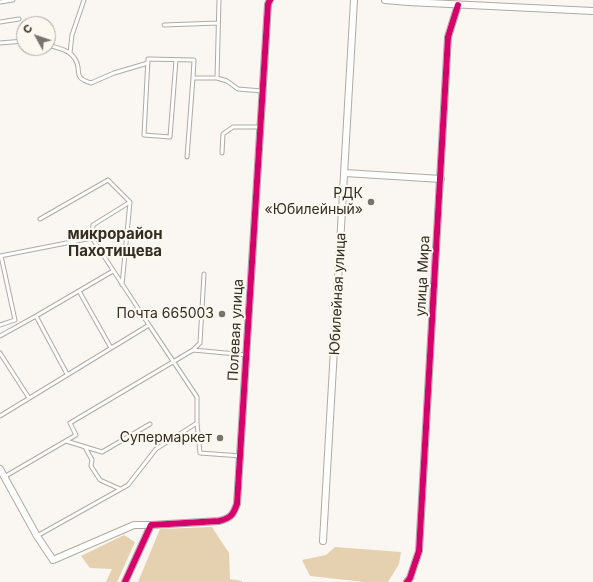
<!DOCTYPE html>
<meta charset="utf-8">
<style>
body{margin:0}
#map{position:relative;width:593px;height:582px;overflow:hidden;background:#faf7f2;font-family:Inter,sans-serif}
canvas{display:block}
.north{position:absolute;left:16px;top:16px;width:40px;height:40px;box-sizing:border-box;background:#fdf8ef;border:1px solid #aca79e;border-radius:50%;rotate:310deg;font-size:11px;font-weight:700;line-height:16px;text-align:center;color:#322d25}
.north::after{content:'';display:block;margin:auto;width:14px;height:18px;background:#78746d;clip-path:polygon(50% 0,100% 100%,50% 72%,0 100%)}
</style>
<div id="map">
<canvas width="593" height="582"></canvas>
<div class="north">С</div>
</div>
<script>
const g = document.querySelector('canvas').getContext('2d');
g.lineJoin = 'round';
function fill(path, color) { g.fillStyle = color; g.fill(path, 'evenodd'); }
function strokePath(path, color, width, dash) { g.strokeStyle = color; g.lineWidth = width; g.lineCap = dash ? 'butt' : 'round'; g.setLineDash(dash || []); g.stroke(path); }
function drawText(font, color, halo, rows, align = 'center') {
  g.font = font + ' Inter,sans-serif'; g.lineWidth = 4; g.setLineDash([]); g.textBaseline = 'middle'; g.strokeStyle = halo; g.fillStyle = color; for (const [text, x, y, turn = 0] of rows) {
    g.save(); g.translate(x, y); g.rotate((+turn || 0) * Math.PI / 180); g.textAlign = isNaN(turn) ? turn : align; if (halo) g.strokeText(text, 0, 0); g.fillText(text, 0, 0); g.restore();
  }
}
fill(new Path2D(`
 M 212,527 L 229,553 L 230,579 L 242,581 L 242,582 L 138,582 L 160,529 Z
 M 124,535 L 135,542 L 117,582 L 106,582 L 112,569 L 90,568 L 81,556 Z
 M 335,547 L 401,552 L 399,564 L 388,582 L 364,582 L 310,576 L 302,560 L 326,555 Z`), '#e5d0b0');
const lane = new Path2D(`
 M 0,2 L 13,0
 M 0,22 L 19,19
 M 164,25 L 218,23
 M 0,43 L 24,41
 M 48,45 C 58,48 70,50 75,59 C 83,71 71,77 91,83 L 114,73 L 148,63
 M 70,53 L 72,35 L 84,0
 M 176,60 L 170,137 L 144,135 L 148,59 L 194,60 L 193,78 L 217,78 L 227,81 L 238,89 L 262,91
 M 217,78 L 219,0
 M 222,153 L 223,134 L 233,127 L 260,127
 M 187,157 L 193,78
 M 40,219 L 108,180 L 130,202 L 93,225 L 92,238 L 149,325
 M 0,256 L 92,238
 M 122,285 L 130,202
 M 79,291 L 111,348
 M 36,316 L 113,271
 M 0,325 L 15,320 L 1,256
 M 0,336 L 36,316 L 67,374
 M 193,350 L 247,355
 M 0,353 L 29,398
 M 0,416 L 149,325 L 197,397 L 197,423 L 200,453 L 241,456
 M 66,441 L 102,452 L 150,424
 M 85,447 L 92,460 L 91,466 L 100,480 L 120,489
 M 4,477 L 76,435 L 70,423 L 193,350 L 200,343 L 204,274
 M 37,536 L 128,485 L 156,449 L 197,423`);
const street = new Path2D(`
 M 385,0 L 408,2 L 593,11
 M 345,173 L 441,179
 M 0,469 L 37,536 L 53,560 L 134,525 L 151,525
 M 323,541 L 354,0
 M 125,582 L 151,525 L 219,521 C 231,518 233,515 237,504 L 268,4 L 270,0
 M 407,582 L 410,578 L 419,551 L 448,37 L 458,5`);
strokePath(lane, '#aeaba4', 5);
strokePath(street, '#aeaba4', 8);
strokePath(lane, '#fefefd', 3);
strokePath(street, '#fefefd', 6);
strokePath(new Path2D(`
 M 125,582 L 151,525 L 219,521 C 231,518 233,515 237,504 L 268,4 L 270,0
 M 407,582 L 410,578 L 419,551 L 448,37 L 458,5`), '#d6006c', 6);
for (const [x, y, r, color] of [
 [371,202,4,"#78746d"],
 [222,314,4,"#78746d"],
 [220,438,4,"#78746d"]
]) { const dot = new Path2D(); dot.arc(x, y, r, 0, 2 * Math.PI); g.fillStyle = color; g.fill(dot); strokePath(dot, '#fdf8ef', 1.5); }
drawText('14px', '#322d25', '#fdf8ef', [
 ["РДК",363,194],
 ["«Юбилейный»",363,210],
 ["Почта 665003",214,314],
 ["Супермаркет",212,438]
], 'right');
drawText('14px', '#322d25', '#fdf8ef', [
 ["улица Мира",423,276,-87],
 ["Юбилейная улица",338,294,-87],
 ["Полевая улица",236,330,-87]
]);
drawText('bold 15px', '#322d25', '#fdf8ef', [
 ["микрорайон",115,234],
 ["Пахотищева",115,251]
]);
</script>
